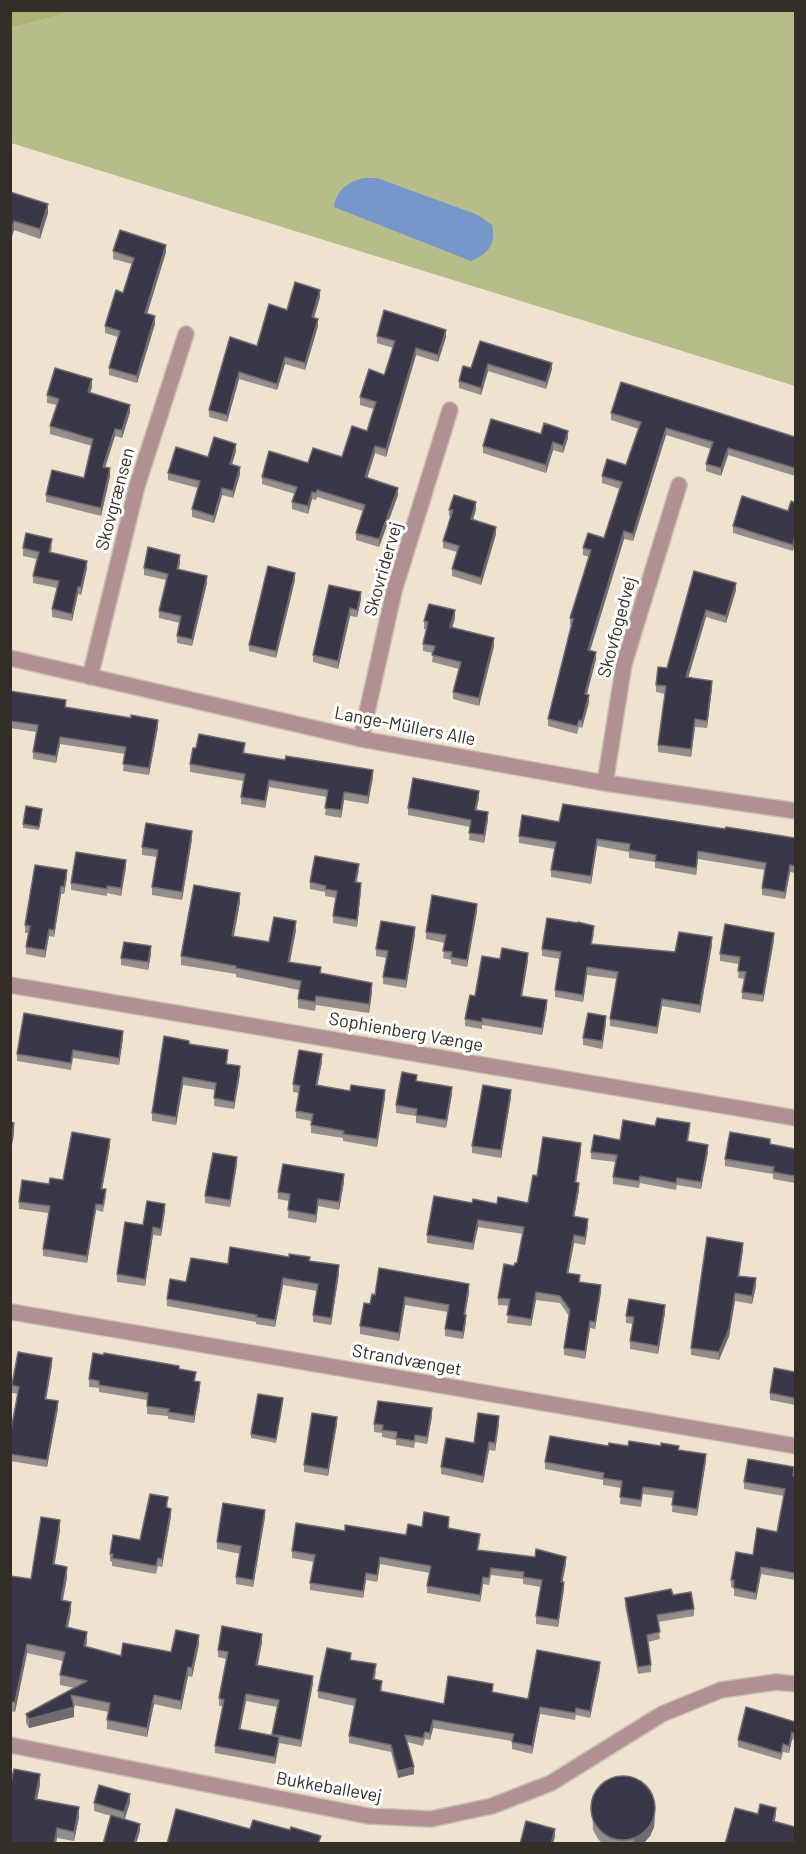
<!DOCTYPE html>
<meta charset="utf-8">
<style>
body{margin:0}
#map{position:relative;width:806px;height:1854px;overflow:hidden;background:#efe3d0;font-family:Barlow,sans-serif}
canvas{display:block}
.frame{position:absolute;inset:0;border:12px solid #332e27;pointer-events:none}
</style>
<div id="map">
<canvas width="806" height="1854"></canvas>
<div class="frame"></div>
</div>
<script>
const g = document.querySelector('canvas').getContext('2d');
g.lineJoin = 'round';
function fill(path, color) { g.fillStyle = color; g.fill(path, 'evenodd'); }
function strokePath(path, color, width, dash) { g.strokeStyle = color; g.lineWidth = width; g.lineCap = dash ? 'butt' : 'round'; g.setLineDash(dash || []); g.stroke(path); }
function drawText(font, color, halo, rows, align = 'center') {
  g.font = font + ' Barlow,sans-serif'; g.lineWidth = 6; g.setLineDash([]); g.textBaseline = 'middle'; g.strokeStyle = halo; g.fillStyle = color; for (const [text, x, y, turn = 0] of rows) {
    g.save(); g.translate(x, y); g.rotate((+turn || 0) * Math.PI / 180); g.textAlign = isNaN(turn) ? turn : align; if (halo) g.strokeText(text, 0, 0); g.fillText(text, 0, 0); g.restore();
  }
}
fill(new Path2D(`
 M 66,11 L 795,11 L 795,386 L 11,143 L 11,28 L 64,14 Z`), '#b6bc8a');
fill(new Path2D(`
 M 11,10 L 66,10 L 66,11 L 64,14 L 11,28 Z`), '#acb374');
fill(new Path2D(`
 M 364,178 L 377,178 L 478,215 L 492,225 C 496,244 489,253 471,261 L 334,207 C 336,190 348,182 364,178 Z`), '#7597ca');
const minor = new Path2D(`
 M 10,658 L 361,739 L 605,783 L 796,811
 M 90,677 L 137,486 L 186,334
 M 361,739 L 394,591 L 450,410
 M 605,783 L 624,664 L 679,485
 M 10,985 L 796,1118
 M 12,1312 L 796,1446
 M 10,1745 L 368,1816 L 431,1819 L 492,1806 L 551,1783 L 662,1714 L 721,1690 L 776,1682 L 796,1684`);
strokePath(minor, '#c9bfae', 18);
strokePath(minor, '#b09092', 15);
fill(new Path2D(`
 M 10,192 L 48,213 L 40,239 L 14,230 L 10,242 Z
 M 113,251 L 166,252 L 147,314 L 155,324 L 137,383 L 109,375 L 109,368 L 118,337 L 105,333 L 105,326 L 123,293 L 132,264 L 113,259 Z
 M 320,297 L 314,318 L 318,326 L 305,370 L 285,364 L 277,390 L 239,379 L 227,422 L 209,417 L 209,410 L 257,346 L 287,310 Z
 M 377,336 L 446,337 L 438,362 L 416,355 L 386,457 L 375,453 L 367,478 L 398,495 L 379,547 L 356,540 L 356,533 L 363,511 L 317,497 L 316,500 L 312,499 L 308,514 L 292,509 L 292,502 L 295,494 L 262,484 L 262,477 L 308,463 L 342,457 L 367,431 L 374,409 L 360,405 L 360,397 L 385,373 L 393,348 L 377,343 Z
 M 480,341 L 552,369 L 546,389 L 488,371 L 481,395 L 459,388 L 459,381 L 471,368 Z
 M 92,387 L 90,393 L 130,412 L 122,438 L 115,436 L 105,467 L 110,476 L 101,516 L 46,502 L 46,495 L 84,478 L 92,446 L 50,434 L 50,426 L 57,405 L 47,403 L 47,395 Z
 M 611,413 L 795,437 L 795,476 L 728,455 L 721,476 L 706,471 L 706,464 L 711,449 L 666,435 L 633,541 L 624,539 L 590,651 L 596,659 L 587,694 L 589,702 L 582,728 L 579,727 L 577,734 L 548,726 L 548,719 L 572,625 L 570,625 L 570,618 L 589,557 L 583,555 L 583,548 L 604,538 L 620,489 L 602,483 L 602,476 L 626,465 L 639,429 L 611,420 Z
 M 541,434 L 568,438 L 563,453 L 553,450 L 546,473 L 483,453 L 483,446 Z
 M 236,451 L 232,464 L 240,474 L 233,498 L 222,495 L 214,523 L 192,517 L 192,509 L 198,488 L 168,480 L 168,473 L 208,457 Z
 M 795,503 L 793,551 L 733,533 L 733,526 L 788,511 Z
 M 476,509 L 473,520 L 496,534 L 481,585 L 452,576 L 452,569 L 457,552 L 443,548 L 443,541 L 451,517 L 449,516 L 449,510 Z
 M 52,546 L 51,553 L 87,568 L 81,595 L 78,594 L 72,621 L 52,617 L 52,609 L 57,588 L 33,583 L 33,576 L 37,559 L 23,556 L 23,548 Z
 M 180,562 L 179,569 L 207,583 L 192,646 L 177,643 L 177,636 L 180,623 L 159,618 L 159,611 L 166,580 L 144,575 L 144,568 Z
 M 694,571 L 736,590 L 726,623 L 706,617 L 688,678 L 712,688 L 707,728 L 695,727 L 691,757 L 658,752 L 658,745 L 665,694 L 656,692 L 656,685 L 667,668 Z
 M 295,580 L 276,658 L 249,651 L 249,645 Z
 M 329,585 L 361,599 L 357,617 L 350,616 L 338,669 L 313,662 L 313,655 Z
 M 455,618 L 452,628 L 494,646 L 479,706 L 453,699 L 453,692 L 459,669 L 432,662 L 433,653 L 423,651 L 423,644 L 427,629 L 424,629 L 424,621 Z
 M 10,691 L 66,707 L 158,727 L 149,775 L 123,771 L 125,754 L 60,744 L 56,763 L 33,759 L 33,752 L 36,732 L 10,728 Z
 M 245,750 L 244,753 L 373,777 L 368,804 L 344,800 L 341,818 L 325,815 L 327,797 L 269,787 L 265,808 L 241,804 L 241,797 L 243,781 L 190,772 L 190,764 Z
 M 479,798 L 476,810 L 488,820 L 484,843 L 469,840 L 470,827 L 408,815 L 408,808 Z
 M 42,813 L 39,830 L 23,828 L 23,824 Z
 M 559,822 L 725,829 L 795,838 L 795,873 L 790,872 L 785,899 L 762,895 L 762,888 L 765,870 L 698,859 L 696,875 L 655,868 L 655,862 L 629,858 L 629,852 L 597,846 L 591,884 L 551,877 L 551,870 L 555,849 L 519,843 L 519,836 Z
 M 192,839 L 182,900 L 152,895 L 152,887 L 157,857 L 142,855 L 142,847 Z
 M 126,867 L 121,896 L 107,893 L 107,896 L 71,890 L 71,883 Z
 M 359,870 L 357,882 L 361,890 L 357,927 L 333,923 L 333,916 L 336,898 L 325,896 L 325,892 L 310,889 L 310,882 Z
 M 67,877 L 64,894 L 61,894 L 54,937 L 49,936 L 45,958 L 26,954 L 26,947 L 28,933 L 25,933 L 25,925 Z
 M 240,902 L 234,936 L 269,942 L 296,930 L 290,962 L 372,992 L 369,1013 L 316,1005 L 315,1011 L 298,1008 L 298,999 L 299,990 L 236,977 L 236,974 L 181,965 L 181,956 Z
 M 477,911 L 467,967 L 451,964 L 451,960 L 443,958 L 445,943 L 426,939 L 426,932 Z
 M 594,933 L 592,944 L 675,952 L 712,945 L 700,1013 L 662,1006 L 657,1034 L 610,1026 L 610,1019 L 617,979 L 587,975 L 583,1002 L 555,997 L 555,990 L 560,959 L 542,956 L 542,949 Z
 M 415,934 L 406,988 L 383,984 L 383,977 L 386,958 L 376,956 L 376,949 Z
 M 774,940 L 763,1002 L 742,999 L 742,992 L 745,979 L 738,978 L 739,964 L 720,961 L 720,954 Z
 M 151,954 L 148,970 L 121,965 L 121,958 Z
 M 500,959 L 528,960 L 522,996 L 547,1007 L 542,1035 L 482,1025 L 482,1029 L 465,1026 L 465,1019 L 475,996 Z
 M 606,1023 L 602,1049 L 583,1045 L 583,1038 Z
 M 123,1038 L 119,1065 L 73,1058 L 71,1070 L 17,1061 L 17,1054 Z
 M 189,1045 L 228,1058 L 227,1064 L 240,1074 L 234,1109 L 214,1106 L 215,1090 L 183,1085 L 176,1125 L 152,1121 L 152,1113 Z
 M 322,1062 L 317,1085 L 385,1098 L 377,1147 L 343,1141 L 343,1138 L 311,1133 L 311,1121 L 296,1118 L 296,1111 L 299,1093 L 293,1092 L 293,1084 Z
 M 417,1081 L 452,1094 L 446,1128 L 416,1123 L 416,1116 L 396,1113 L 396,1105 Z
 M 511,1097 L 501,1158 L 472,1153 L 472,1146 Z
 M 655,1126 L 690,1131 L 688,1141 L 708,1152 L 701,1189 L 677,1185 L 676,1190 L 640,1183 L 639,1188 L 613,1184 L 613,1177 L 616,1162 L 591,1159 L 591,1152 Z
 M 770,1144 L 795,1149 L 795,1183 L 773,1179 L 773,1174 L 725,1166 L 725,1159 Z
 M 110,1146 L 102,1189 L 106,1196 L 103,1212 L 96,1210 L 87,1263 L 43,1256 L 43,1249 L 49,1213 L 19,1209 L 19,1202 L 49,1184 L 63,1180 Z
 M 581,1151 L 576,1182 L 579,1190 L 574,1217 L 588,1226 L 585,1245 L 574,1243 L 568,1273 L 580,1282 L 601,1292 L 595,1329 L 590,1328 L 585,1359 L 564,1355 L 564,1348 L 569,1316 L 560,1303 L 536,1300 L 531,1326 L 507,1323 L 509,1306 L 498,1305 L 498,1298 L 514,1266 L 517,1263 L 523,1234 L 478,1227 L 473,1250 L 427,1243 L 427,1235 L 472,1203 L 497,1204 L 528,1203 L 537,1176 Z
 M 237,1164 L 230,1207 L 205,1203 L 205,1196 Z
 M 344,1182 L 339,1210 L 318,1206 L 316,1223 L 288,1218 L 289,1201 L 278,1199 L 278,1192 Z
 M 165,1211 L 161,1236 L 153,1235 L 145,1286 L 117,1282 L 117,1274 L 143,1225 Z
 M 743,1250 L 739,1276 L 756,1286 L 752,1304 L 735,1301 L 729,1336 L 719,1360 L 691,1355 L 691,1348 Z
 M 310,1261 L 339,1273 L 331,1325 L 313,1322 L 313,1315 L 317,1291 L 283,1285 L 275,1327 L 256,1324 L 256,1322 L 167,1306 L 167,1299 L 186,1282 L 228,1264 Z
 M 469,1292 L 465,1315 L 466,1322 L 463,1339 L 445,1336 L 445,1329 L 448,1312 L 405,1305 L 399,1341 L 360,1334 L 360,1326 L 375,1295 Z
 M 665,1313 L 658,1354 L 630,1349 L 630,1341 L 633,1324 L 626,1323 L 626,1316 Z
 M 52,1365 L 46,1399 L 58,1408 L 47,1467 L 10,1461 L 10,1436 L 18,1394 L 12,1393 L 12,1385 Z
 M 179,1369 L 195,1381 L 200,1389 L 194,1423 L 168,1419 L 168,1416 L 147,1414 L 147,1400 L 99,1392 L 99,1388 L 89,1387 L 89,1379 Z
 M 795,1372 L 795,1405 L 770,1400 L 770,1393 Z
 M 283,1402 L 276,1443 L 251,1438 L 251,1434 Z
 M 432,1416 L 427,1444 L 415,1442 L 414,1448 L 396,1445 L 396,1440 L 382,1437 L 382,1433 L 374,1432 L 374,1424 Z
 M 337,1424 L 328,1476 L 304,1472 L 304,1465 Z
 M 499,1424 L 495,1451 L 489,1450 L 483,1483 L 441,1474 L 441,1467 Z
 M 608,1446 L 628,1446 L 679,1450 L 706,1461 L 697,1516 L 672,1512 L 673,1498 L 643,1494 L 641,1507 L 620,1504 L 621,1488 L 603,1485 L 603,1480 L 545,1469 L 545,1462 Z
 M 794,1476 L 795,1476 L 795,1580 L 761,1574 L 756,1600 L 734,1596 L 734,1588 L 731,1587 L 731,1580 L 753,1555 L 777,1532 L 784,1496 L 744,1489 L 744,1482 Z
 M 168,1504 L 167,1508 L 171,1516 L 162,1567 L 158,1566 L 156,1574 L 112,1566 L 112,1562 L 110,1561 L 110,1554 L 140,1540 Z
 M 265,1517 L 253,1587 L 236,1584 L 236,1577 L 240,1554 L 217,1549 L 217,1542 Z
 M 449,1524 L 449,1528 L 480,1541 L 478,1550 L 566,1564 L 562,1582 L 564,1589 L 558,1627 L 536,1624 L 536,1616 L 541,1587 L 523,1584 L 523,1579 L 491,1575 L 489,1585 L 483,1584 L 480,1602 L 427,1593 L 427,1586 L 430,1573 L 380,1564 L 377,1582 L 366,1580 L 363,1598 L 310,1590 L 310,1583 L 314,1562 L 292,1558 L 292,1551 L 345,1531 L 406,1535 L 422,1527 Z
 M 60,1530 L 54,1565 L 67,1577 L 63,1600 L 71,1611 L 68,1628 L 87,1641 L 86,1647 L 121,1656 L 171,1652 L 199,1644 L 192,1677 L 188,1676 L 181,1710 L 154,1704 L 147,1737 L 107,1729 L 107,1720 L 109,1712 L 73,1705 L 74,1717 L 29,1728 L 26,1723 L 26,1714 L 75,1688 L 60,1685 L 60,1675 L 63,1661 L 27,1653 L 15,1712 L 10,1711 L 10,1576 L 31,1579 Z
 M 673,1595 L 694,1609 L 694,1616 L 658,1622 L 660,1639 L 648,1642 L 651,1665 L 651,1672 L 638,1674 L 625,1605 L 625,1598 Z
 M 262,1642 L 258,1665 L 313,1683 L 301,1747 L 279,1743 L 275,1764 L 215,1753 L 215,1746 L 223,1706 L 219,1706 L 219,1698 L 226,1659 L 218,1657 L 218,1650 ZM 246,1701 L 277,1707 L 272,1735 L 240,1730 Z
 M 351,1660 L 376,1671 L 375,1680 L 382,1688 L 382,1691 L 444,1704 L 493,1692 L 528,1699 L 600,1669 L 590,1718 L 576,1715 L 575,1720 L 540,1714 L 532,1754 L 512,1749 L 512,1741 L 433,1728 L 430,1740 L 425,1739 L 423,1746 L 407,1742 L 414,1774 L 398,1778 L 391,1752 L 349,1743 L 349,1736 L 354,1706 L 318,1698 L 318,1691 Z
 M 795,1722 L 795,1741 L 792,1739 L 789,1753 L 783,1752 L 781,1760 L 738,1747 L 738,1740 Z
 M 40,1784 L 37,1800 L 79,1817 L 74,1841 L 57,1838 L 10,1844 Z
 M 592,1799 L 655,1817 L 654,1827 L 650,1836 L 643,1844 L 603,1844 L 598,1839 L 593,1830 Z
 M 130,1802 L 125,1819 L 140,1831 L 111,1816 L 94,1811 L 94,1803 Z`), '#948d8c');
fill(new Path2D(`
 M 48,204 L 48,213 L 40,239 L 40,229 Z
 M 14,221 L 14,230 L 10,242 L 10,232 Z
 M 166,245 L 166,252 L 145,321 L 145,313 Z
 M 320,290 L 320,297 L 312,324 L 312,317 Z
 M 155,316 L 155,324 L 137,383 L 137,376 Z
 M 318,319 L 318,326 L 305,370 L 305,363 Z
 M 446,330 L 446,337 L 438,362 L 438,355 Z
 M 416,348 L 416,355 L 386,457 L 386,449 Z
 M 285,357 L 285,364 L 277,390 L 277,384 Z
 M 552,363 L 552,369 L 546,389 L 546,382 Z
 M 488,364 L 488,371 L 481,395 L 481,388 Z
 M 239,372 L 239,379 L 227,422 L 227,415 Z
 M 92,379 L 92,387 L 88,400 L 88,392 Z
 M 130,405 L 130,412 L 122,438 L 122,430 Z
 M 666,428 L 666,435 L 633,541 L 633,534 Z
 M 115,429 L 115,436 L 103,474 L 103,467 Z
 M 568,431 L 568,438 L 563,453 L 563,446 Z
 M 553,442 L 553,450 L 546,473 L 546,465 Z
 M 236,444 L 236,451 L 230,471 L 230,464 Z
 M 375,446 L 375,453 L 365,485 L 365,477 Z
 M 728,448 L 728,455 L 721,476 L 721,468 Z
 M 240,467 L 240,474 L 233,498 L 233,491 Z
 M 110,468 L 110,476 L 101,516 L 101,508 Z
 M 222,488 L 222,495 L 214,523 L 214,516 Z
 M 398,488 L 398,495 L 379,547 L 379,539 Z
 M 312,492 L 312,499 L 308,514 L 308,506 Z
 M 476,502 L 476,509 L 471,526 L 471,519 Z
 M 496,527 L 496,534 L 481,585 L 481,578 Z
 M 624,531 L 624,539 L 588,657 L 588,650 Z
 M 795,535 L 795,542 L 793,551 L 793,545 Z
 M 180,555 L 180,562 L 177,576 L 177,569 Z
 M 87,561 L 87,568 L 81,595 L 81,587 Z
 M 295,573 L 295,580 L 276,658 L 276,651 Z
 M 207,576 L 207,583 L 192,646 L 192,639 Z
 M 736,583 L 736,590 L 726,623 L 726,616 Z
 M 78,587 L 78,594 L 72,621 L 72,614 Z
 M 361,592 L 361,599 L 357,617 L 357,610 Z
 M 350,608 L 350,616 L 338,669 L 338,661 Z
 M 455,610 L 455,618 L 450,635 L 450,627 Z
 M 706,610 L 706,617 L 686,685 L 686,677 Z
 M 494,638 L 494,646 L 479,706 L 479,698 Z
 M 596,652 L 596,659 L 585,701 L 585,694 Z
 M 712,681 L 712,688 L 707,728 L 707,721 Z
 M 589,695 L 589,702 L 582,728 L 582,721 Z
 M 695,719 L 695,727 L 691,757 L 691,749 Z
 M 158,720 L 158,727 L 149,775 L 149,768 Z
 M 60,737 L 60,744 L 56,763 L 56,756 Z
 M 373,770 L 373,777 L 368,804 L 368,796 Z
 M 269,780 L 269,787 L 265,808 L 265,801 Z
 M 479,791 L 479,798 L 475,817 L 475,810 Z
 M 344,792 L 344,800 L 341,818 L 341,810 Z
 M 488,812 L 488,820 L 484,843 L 484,835 Z
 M 192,831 L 192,839 L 182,900 L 182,892 Z
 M 597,839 L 597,846 L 591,884 L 591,876 Z
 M 698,851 L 698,859 L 696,875 L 696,868 Z
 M 126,860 L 126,867 L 121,896 L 121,888 Z
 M 790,865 L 790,872 L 785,899 L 785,892 Z
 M 67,870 L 67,877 L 64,894 L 64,887 Z
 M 361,883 L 361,890 L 357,927 L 357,920 Z
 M 61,886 L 61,894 L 54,937 L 54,930 Z
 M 240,893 L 240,902 L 232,945 L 232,936 Z
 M 477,904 L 477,911 L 467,967 L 467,960 Z
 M 296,921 L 296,930 L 288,971 L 288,962 Z
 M 415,927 L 415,934 L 406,988 L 406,980 Z
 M 49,929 L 49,936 L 45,958 L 45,950 Z
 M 774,933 L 774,940 L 763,1002 L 763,995 Z
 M 712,937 L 712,945 L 700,1013 L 700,1005 Z
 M 151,946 L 151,954 L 148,970 L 148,962 Z
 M 528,953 L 528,960 L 521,1003 L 521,996 Z
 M 587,967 L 587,975 L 583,1002 L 583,995 Z
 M 372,983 L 372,992 L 369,1013 L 369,1004 Z
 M 662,999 L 662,1006 L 657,1034 L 657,1027 Z
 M 547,1000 L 547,1007 L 542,1035 L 542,1028 Z
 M 606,1016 L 606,1023 L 602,1049 L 602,1041 Z
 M 123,1031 L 123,1038 L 119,1065 L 119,1058 Z
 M 322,1054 L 322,1062 L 316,1092 L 316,1085 Z
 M 240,1066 L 240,1074 L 234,1109 L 234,1102 Z
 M 183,1077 L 183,1085 L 176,1125 L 176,1117 Z
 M 452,1087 L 452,1094 L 446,1128 L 446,1120 Z
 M 385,1090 L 385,1098 L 377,1147 L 377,1139 Z
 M 511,1090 L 511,1097 L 501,1158 L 501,1150 Z
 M 14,1123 L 14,1134 L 10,1156 L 10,1145 Z
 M 110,1139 L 110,1146 L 101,1196 L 101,1189 Z
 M 581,1143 L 581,1151 L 575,1190 L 575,1182 Z
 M 708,1145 L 708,1152 L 701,1189 L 701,1182 Z
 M 237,1157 L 237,1164 L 230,1207 L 230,1200 Z
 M 344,1174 L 344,1182 L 339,1210 L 339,1202 Z
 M 579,1183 L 579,1190 L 573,1224 L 573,1216 Z
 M 318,1199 L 318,1206 L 316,1223 L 316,1215 Z
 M 96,1204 L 96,1210 L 87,1263 L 87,1256 Z
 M 165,1204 L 165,1211 L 161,1236 L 161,1229 Z
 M 588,1219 L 588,1226 L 585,1245 L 585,1237 Z
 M 478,1220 L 478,1227 L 473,1250 L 473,1243 Z
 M 153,1227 L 153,1235 L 145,1286 L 145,1279 Z
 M 574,1235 L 574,1243 L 567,1280 L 567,1273 Z
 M 743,1243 L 743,1250 L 738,1283 L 738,1276 Z
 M 339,1265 L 339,1273 L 331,1325 L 331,1318 Z
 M 283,1278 L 283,1285 L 275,1327 L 275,1320 Z
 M 756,1278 L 756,1286 L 752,1304 L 752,1296 Z
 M 469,1284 L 469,1292 L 464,1322 L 464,1314 Z
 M 601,1285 L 601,1292 L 595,1329 L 595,1322 Z
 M 536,1292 L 536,1300 L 531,1326 L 531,1319 Z
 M 735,1293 L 735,1301 L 729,1336 L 719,1360 L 719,1352 Z
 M 405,1297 L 405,1305 L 399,1341 L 399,1333 Z
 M 665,1305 L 665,1313 L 658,1354 L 658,1346 Z
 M 466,1315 L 466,1322 L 463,1339 L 463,1332 Z
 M 590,1321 L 590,1328 L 585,1359 L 585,1351 Z
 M 52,1358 L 52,1365 L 45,1406 L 45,1399 Z
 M 200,1382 L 200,1389 L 194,1423 L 194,1416 Z
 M 58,1401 L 58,1408 L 47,1467 L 47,1460 Z
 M 432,1408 L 432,1416 L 427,1444 L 427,1437 Z
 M 499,1416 L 499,1424 L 495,1451 L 495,1443 Z
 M 337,1417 L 337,1424 L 328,1476 L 328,1469 Z
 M 489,1442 L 489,1450 L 483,1483 L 483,1476 Z
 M 706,1454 L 706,1461 L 697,1516 L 697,1509 Z
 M 171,1509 L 171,1516 L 162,1567 L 162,1559 Z
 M 265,1510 L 265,1517 L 253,1587 L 253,1580 Z
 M 60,1520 L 60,1530 L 53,1574 L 53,1564 Z
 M 380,1557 L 380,1564 L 377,1582 L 377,1575 Z
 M 566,1557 L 566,1564 L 561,1589 L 561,1582 Z
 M 67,1567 L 67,1577 L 61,1609 L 61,1600 Z
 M 761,1567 L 761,1574 L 756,1600 L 756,1593 Z
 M 366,1573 L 366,1580 L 363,1598 L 363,1591 Z
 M 483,1577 L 483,1584 L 480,1602 L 480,1595 Z
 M 564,1582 L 564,1589 L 558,1627 L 558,1620 Z
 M 71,1602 L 71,1611 L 66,1636 L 66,1627 Z
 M 87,1632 L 87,1641 L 84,1656 L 84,1646 Z
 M 262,1634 L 262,1642 L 256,1672 L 256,1665 Z
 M 199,1635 L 199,1644 L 192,1677 L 192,1668 Z
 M 27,1644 L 27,1653 L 15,1712 L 15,1702 Z
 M 600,1662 L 600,1669 L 590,1718 L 590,1711 Z
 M 188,1667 L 188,1676 L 181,1710 L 181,1701 Z
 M 313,1676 L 313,1683 L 301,1747 L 301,1740 Z
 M 246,1694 L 246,1701 L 239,1736 L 239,1729 Z
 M 154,1695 L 154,1704 L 147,1737 L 147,1728 Z
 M 74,1707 L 74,1717 L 29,1728 L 29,1719 Z
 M 540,1707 L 540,1714 L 532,1754 L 532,1746 Z
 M 433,1720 L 433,1728 L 430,1740 L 430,1733 Z
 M 792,1732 L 792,1739 L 789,1753 L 789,1746 Z
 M 279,1737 L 279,1744 L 275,1764 L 275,1757 Z
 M 414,1767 L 414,1774 L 398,1778 L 398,1771 Z
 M 40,1774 L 40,1784 L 35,1809 L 35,1799 Z
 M 130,1794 L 130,1802 L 124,1820 L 124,1812 Z
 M 655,1806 L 654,1827 L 650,1836 L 643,1844 L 634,1844 L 634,1838 Z
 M 79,1807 L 79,1817 L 74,1841 L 74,1832 Z
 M 776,1808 L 776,1815 L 773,1829 L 773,1821 Z
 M 140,1824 L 140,1831 L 136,1844 L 134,1844 Z
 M 57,1828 L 57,1838 L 56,1844 L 54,1844 Z
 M 555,1829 L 555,1837 L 553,1844 L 551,1844 Z`), '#706b71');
const building = new Path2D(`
 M 10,192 L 48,204 L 40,229 L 14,221 L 10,232 Z
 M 120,230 L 166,245 L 145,313 L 155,316 L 137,376 L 109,368 L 120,331 L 105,326 L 116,290 L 123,293 L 134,258 L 113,251 Z
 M 295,282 L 320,290 L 312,317 L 318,319 L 305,363 L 285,357 L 277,384 L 239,372 L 227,415 L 209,410 L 230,337 L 257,346 L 269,304 L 287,310 Z
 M 384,310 L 446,330 L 438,355 L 416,348 L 386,449 L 375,446 L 365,477 L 398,488 L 379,539 L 356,533 L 365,505 L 317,490 L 316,493 L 312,492 L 308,506 L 292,502 L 297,487 L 262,477 L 269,451 L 308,463 L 313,448 L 342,457 L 352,426 L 367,431 L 376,402 L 360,397 L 369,369 L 384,375 L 385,373 L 395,341 L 377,336 Z
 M 480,341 L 552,363 L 546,382 L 488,364 L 481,388 L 459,381 L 463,366 L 471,368 Z
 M 55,368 L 92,379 L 88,392 L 130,405 L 122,430 L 115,429 L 103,467 L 110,468 L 101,508 L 46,495 L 52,470 L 84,478 L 93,439 L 50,426 L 59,399 L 47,395 Z
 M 621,382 L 795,437 L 795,468 L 728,448 L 721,468 L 706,464 L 713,442 L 666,428 L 633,534 L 624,531 L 588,650 L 596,652 L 585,694 L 589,695 L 582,721 L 579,720 L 577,726 L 548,719 L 573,619 L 570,618 L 591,550 L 583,548 L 588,533 L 604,538 L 622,482 L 602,476 L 607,459 L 626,465 L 641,422 L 611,413 Z
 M 491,419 L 541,434 L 544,423 L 568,431 L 563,446 L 553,442 L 546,465 L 483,446 Z
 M 214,437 L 236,444 L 230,464 L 240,467 L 233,491 L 222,488 L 214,516 L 192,509 L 200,481 L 168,473 L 176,447 L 208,457 Z
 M 454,495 L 476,502 L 471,519 L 496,527 L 481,578 L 452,569 L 459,546 L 443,541 L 453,510 L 449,510 Z
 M 742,496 L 788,511 L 791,501 L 795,503 L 795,535 L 793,545 L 733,526 Z
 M 26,533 L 52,539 L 49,552 L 87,561 L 81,587 L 78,587 L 72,614 L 52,609 L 59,581 L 33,576 L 39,552 L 23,548 Z
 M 148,547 L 180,555 L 177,569 L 207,576 L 192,639 L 177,636 L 181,616 L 159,611 L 168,574 L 144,568 Z
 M 268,566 L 295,573 L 276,651 L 249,645 Z
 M 694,571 L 736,583 L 726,616 L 706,610 L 686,677 L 712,681 L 707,721 L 695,719 L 691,749 L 658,745 L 666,686 L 656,685 L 658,667 L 667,668 Z
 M 329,585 L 361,592 L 357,610 L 350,608 L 338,661 L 313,655 Z
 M 429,604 L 455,610 L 450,627 L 494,638 L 479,698 L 453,692 L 461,662 L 432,655 L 435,646 L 423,644 L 428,622 L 424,621 Z
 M 10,691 L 66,700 L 65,707 L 131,718 L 131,715 L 158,720 L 149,768 L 123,764 L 126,747 L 60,737 L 56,756 L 33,752 L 38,725 L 10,721 Z
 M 199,734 L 245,743 L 243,753 L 285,760 L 286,756 L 373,770 L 368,796 L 344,792 L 341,810 L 325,808 L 328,790 L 269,780 L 265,801 L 241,797 L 245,774 L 190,764 L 193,748 L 196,748 Z
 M 413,778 L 479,791 L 475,810 L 488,812 L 484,835 L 469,833 L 471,820 L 408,808 Z
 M 563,804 L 725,829 L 726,827 L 795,838 L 795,866 L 790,865 L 785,892 L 762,888 L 766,863 L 698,851 L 696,868 L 655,861 L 656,855 L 629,850 L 630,844 L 597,839 L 591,876 L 551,870 L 556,842 L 519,836 L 522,815 L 559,822 Z
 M 26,806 L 42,809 L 39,827 L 23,824 Z
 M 146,823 L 192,831 L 182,892 L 152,887 L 158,850 L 142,847 Z
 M 76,852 L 126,860 L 121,888 L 107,886 L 107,889 L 71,883 Z
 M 315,856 L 359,864 L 355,882 L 361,883 L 357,920 L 333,916 L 337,891 L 325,889 L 326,886 L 310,882 Z
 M 35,865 L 67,870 L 64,887 L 61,886 L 54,930 L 49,929 L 45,950 L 26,947 L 30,926 L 25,925 Z
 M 194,885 L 240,893 L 232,936 L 269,942 L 274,917 L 296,921 L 288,962 L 321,967 L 320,973 L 372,983 L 369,1004 L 316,996 L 315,1002 L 298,999 L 301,981 L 236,968 L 236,966 L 181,956 Z
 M 432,895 L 477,904 L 467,960 L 451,957 L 452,952 L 443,951 L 446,935 L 426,932 Z
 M 547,918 L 578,923 L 578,922 L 594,926 L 591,944 L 675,952 L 679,932 L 712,937 L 700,1005 L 662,999 L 657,1027 L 610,1019 L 618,972 L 587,967 L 583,995 L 555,990 L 561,952 L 542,949 Z
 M 381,921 L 415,927 L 406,980 L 383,977 L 388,951 L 376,949 Z
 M 725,924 L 774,933 L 763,995 L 742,992 L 746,972 L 738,971 L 740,957 L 720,954 Z
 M 124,942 L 151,946 L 148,962 L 121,958 Z
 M 502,948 L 528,953 L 521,996 L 547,1000 L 542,1028 L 482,1018 L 482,1022 L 465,1019 L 470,995 L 475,996 L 482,956 L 500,959 Z
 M 24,1013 L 123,1031 L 119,1058 L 73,1050 L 71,1063 L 17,1054 Z
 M 588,1013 L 606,1016 L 602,1041 L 583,1038 Z
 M 164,1036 L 189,1041 L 189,1044 L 228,1050 L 226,1064 L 240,1066 L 234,1102 L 214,1098 L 216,1083 L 183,1077 L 176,1117 L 152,1113 Z
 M 299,1050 L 322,1054 L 316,1085 L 350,1091 L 351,1085 L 385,1090 L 377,1139 L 343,1134 L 344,1131 L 311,1125 L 313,1114 L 296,1111 L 300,1086 L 293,1084 Z
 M 402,1072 L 417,1075 L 416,1081 L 452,1087 L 446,1120 L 416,1115 L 417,1109 L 396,1105 Z
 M 483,1085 L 511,1090 L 501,1150 L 472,1146 Z
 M 657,1118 L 690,1123 L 687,1141 L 708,1145 L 701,1182 L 677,1178 L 676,1183 L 640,1176 L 639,1181 L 613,1177 L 617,1155 L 591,1152 L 594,1135 L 620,1140 L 623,1120 L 655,1126 Z
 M 10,1122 L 14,1123 L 10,1145 Z
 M 72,1132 L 110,1139 L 101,1189 L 106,1189 L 103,1205 L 96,1204 L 87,1256 L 43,1249 L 50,1206 L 19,1202 L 22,1180 L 49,1184 L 50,1178 L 63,1180 Z
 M 730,1132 L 770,1139 L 770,1144 L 795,1149 L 795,1176 L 773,1172 L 774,1167 L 725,1159 Z
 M 543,1137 L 581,1143 L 575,1182 L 579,1183 L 573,1216 L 588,1219 L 585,1237 L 574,1235 L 567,1273 L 580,1275 L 579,1282 L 601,1285 L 595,1322 L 590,1321 L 585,1351 L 564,1348 L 570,1310 L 560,1296 L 536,1292 L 531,1319 L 507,1315 L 510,1299 L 498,1298 L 504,1264 L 514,1266 L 515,1263 L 517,1263 L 524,1227 L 478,1220 L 473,1243 L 427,1235 L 434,1196 L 472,1203 L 473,1199 L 497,1204 L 498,1197 L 528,1203 L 533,1175 L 537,1176 Z
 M 213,1153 L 237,1157 L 230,1200 L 205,1196 Z
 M 283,1164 L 344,1174 L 339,1202 L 318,1199 L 316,1215 L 288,1210 L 290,1194 L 278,1192 Z
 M 147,1201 L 165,1204 L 161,1229 L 153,1227 L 145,1279 L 117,1274 L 125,1222 L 143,1225 Z
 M 707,1237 L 743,1243 L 738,1276 L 756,1278 L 752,1296 L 735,1293 L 729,1329 L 719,1352 L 691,1348 Z
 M 230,1247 L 289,1257 L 289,1254 L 310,1257 L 309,1261 L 339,1265 L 331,1318 L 313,1315 L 318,1284 L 283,1278 L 275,1320 L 256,1317 L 257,1315 L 167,1299 L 170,1279 L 186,1282 L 191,1258 L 228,1264 Z
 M 379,1268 L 469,1284 L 464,1314 L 466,1315 L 463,1332 L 445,1329 L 449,1305 L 405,1297 L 399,1333 L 360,1326 L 364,1303 L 370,1304 L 372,1294 L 375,1295 Z
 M 629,1299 L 665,1305 L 658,1346 L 630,1341 L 634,1317 L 626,1316 Z
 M 18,1352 L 52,1358 L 45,1399 L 58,1401 L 47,1460 L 10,1454 L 10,1436 L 19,1387 L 12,1385 Z
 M 93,1353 L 103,1355 L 104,1353 L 179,1366 L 179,1369 L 196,1372 L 194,1381 L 200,1382 L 194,1416 L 168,1412 L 169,1409 L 147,1406 L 148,1393 L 99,1385 L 99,1381 L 89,1379 Z
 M 774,1368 L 795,1372 L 795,1398 L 770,1393 Z
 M 258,1394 L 283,1398 L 276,1439 L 251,1434 Z
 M 378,1401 L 432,1408 L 427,1437 L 415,1435 L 414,1441 L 396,1438 L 397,1432 L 382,1430 L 383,1425 L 374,1424 Z
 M 312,1413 L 337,1417 L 328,1469 L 304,1465 Z
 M 478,1413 L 499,1416 L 495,1443 L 489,1442 L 483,1476 L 441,1467 L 446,1438 L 474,1443 Z
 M 550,1436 L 608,1446 L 609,1443 L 628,1446 L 629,1441 L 661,1446 L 661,1443 L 679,1446 L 678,1450 L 706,1454 L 697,1509 L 672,1505 L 674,1491 L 643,1487 L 641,1500 L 620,1497 L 622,1481 L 603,1478 L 604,1473 L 545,1462 Z
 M 748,1459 L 794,1467 L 793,1476 L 795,1476 L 795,1573 L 761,1567 L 756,1593 L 734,1588 L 734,1580 L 731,1580 L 736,1552 L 753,1555 L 757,1528 L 777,1532 L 785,1489 L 744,1482 Z
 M 150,1494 L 168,1497 L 166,1507 L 171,1509 L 162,1559 L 158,1558 L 156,1566 L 112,1558 L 113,1554 L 110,1554 L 113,1535 L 140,1540 Z
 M 223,1503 L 265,1510 L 253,1580 L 236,1577 L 241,1546 L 217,1542 Z
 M 424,1512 L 449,1517 L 448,1528 L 480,1534 L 477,1550 L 535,1557 L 536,1549 L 566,1557 L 561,1582 L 564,1582 L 558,1620 L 536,1616 L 542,1580 L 523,1577 L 524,1572 L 491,1568 L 489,1578 L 483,1577 L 480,1595 L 427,1586 L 431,1566 L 380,1557 L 377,1575 L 366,1573 L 363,1591 L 310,1583 L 315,1555 L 292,1551 L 296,1523 L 345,1531 L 345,1525 L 406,1535 L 408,1524 L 422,1527 Z
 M 41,1517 L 60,1520 L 53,1564 L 67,1567 L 61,1600 L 71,1602 L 66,1627 L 87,1632 L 84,1646 L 121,1656 L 123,1643 L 171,1652 L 176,1630 L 199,1635 L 192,1668 L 188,1667 L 181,1701 L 154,1695 L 147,1728 L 107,1720 L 110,1703 L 71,1695 L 74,1707 L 29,1719 L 26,1714 L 87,1681 L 60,1675 L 65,1652 L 27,1644 L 15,1702 L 10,1702 L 10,1576 L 31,1579 Z
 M 671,1589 L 673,1595 L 691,1592 L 694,1609 L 657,1615 L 660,1632 L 647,1635 L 651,1665 L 638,1667 L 625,1598 Z
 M 222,1626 L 262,1634 L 256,1665 L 313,1676 L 301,1740 L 272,1734 L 279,1700 L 246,1694 L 239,1729 L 279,1737 L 275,1757 L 215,1746 L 224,1700 L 219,1698 L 228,1652 L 218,1650 Z
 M 327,1648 L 351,1653 L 350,1660 L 376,1664 L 373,1679 L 382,1681 L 380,1691 L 444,1704 L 448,1676 L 493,1684 L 492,1692 L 528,1699 L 537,1650 L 600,1662 L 590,1711 L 576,1708 L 575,1713 L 540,1707 L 532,1746 L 512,1742 L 514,1734 L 433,1720 L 430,1733 L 425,1732 L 423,1738 L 405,1735 L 414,1767 L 398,1771 L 391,1745 L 349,1736 L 356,1699 L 318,1691 Z
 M 746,1707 L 795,1722 L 795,1734 L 792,1732 L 789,1746 L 783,1744 L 781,1753 L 738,1740 Z
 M 14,1769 L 40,1774 L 35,1799 L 79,1807 L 74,1832 L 57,1828 L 54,1844 L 10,1844 L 10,1782 L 11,1782 Z
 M591 1808a32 32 0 1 1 64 0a32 32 0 1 1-64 0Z
 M 99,1785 L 130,1794 L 124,1812 L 94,1803 Z
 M 760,1804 L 776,1808 L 773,1821 L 795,1827 L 795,1844 L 725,1844 L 735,1808 L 758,1814 Z
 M 176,1809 L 250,1829 L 253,1820 L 290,1830 L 291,1827 L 321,1836 L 318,1844 L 167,1844 Z
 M 111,1815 L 140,1824 L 134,1844 L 103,1844 Z
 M 526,1821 L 555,1829 L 551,1844 L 520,1844 Z`);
fill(building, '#3a3748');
strokePath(building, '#706b71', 1.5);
drawText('18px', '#332e27', '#fff', [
 ["Skovgrænsen",115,499,-75],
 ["Skovridervej",383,569,-74],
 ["Skovfogedvej",617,627,-75],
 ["Lange-Müllers Alle",405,726,11],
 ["Sophienberg Vænge",406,1032,10],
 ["Strandvænget",407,1360,10],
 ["Bukkeballevej",329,1787,10]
]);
</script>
